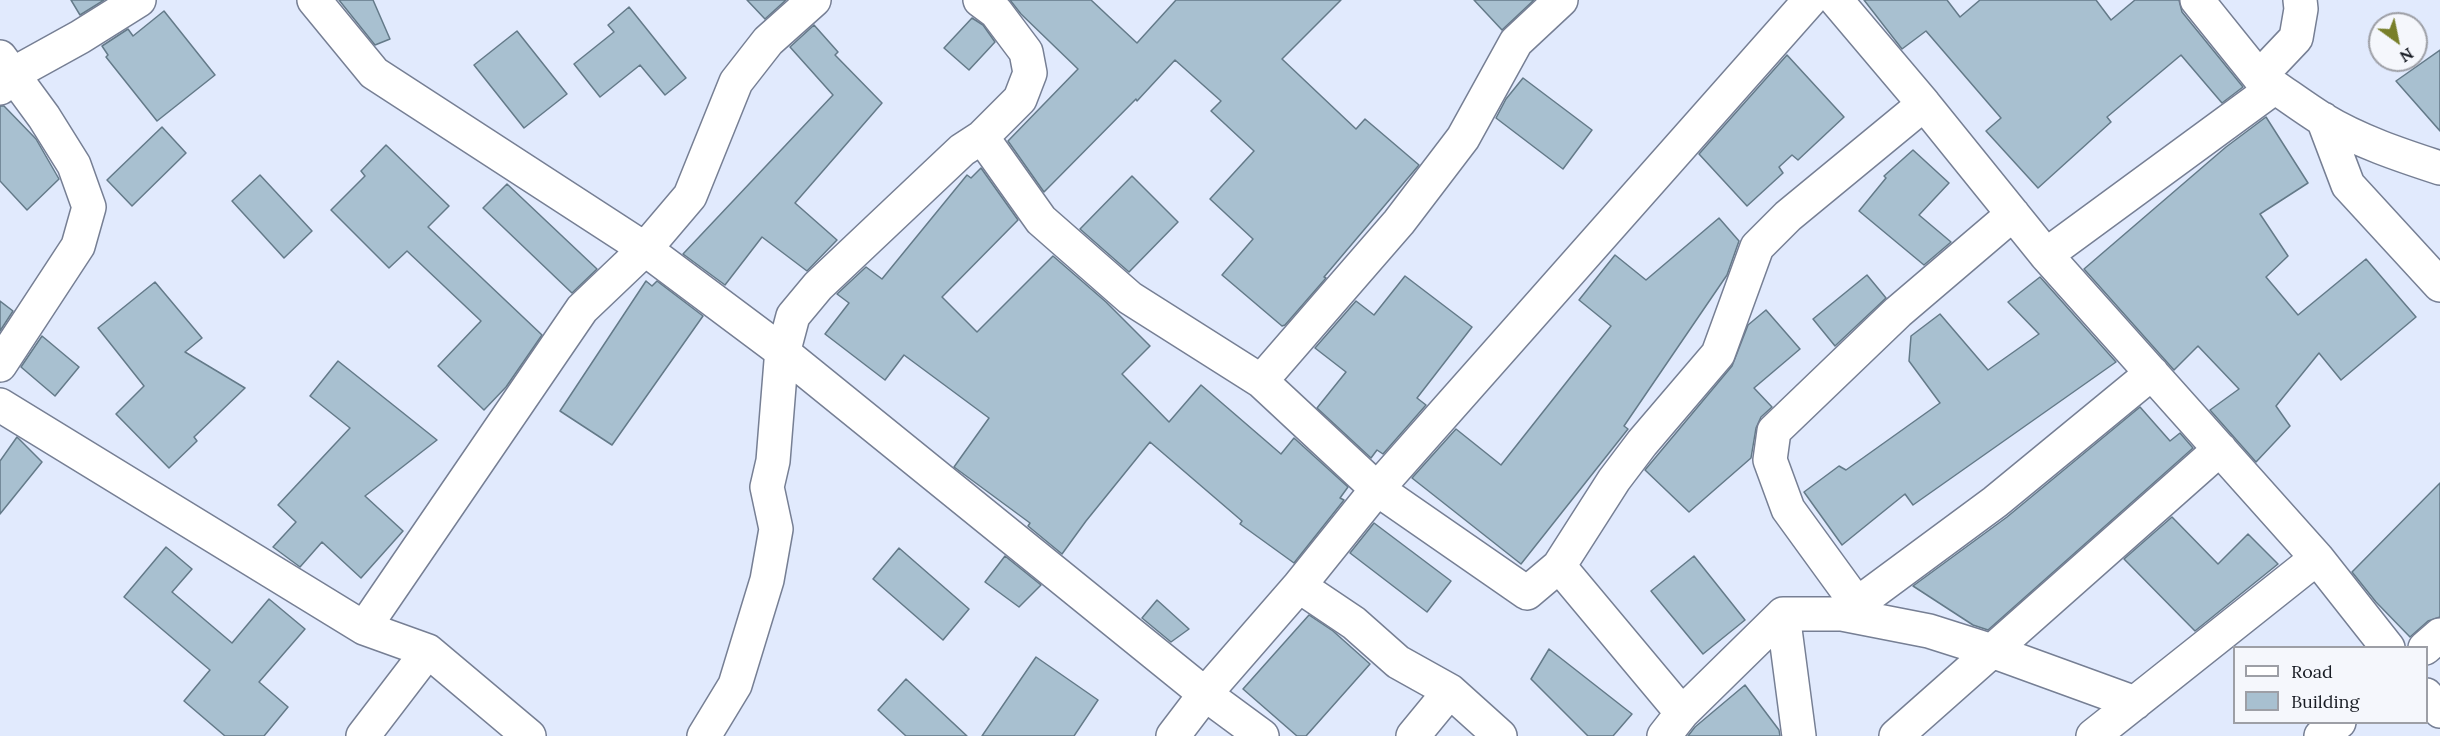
<!DOCTYPE html>
<style>
body{margin:0}
#map{position:relative;width:2440px;height:736px;overflow:hidden;background:#e1eafd;font-family:Lora,serif}
canvas{display:block}
.legend{position:absolute;left:2233px;top:646px;width:195px;height:78px;box-sizing:border-box;background:#f5f7fc;border:2px solid #9d9fa6;margin:0;padding:8px 10px;list-style:none;font-size:18px;color:#181c24}
.legend li{display:flex;align-items:center;gap:12px;height:30px}
.legend b{width:30px;border:2px solid #9d9fa6}
.north{position:absolute;left:2368px;top:12px;width:60px;height:60px;box-sizing:border-box;background:#f5f7fc;border:2px solid #9d9fa6;border-radius:50%;rotate:147deg;font-size:16px;font-weight:700;line-height:24px;text-align:center;color:#181c24}
.north::after{content:'';display:block;margin:auto;width:21px;height:27px;background:#787f2a;clip-path:polygon(50% 0,100% 100%,50% 72%,0 100%)}
</style>
<div id="map">
<canvas width="2440" height="736"></canvas>
<ul class="legend">
<li><b style="height:8px;background:#fff"></b>Road</li>
<li><b style="height:16px;background:#a8c0d0"></b>Building</li>
</ul>
<div class="north">N</div>
</div>
<script>
const g = document.querySelector('canvas').getContext('2d');
g.lineJoin = 'round';
function fill(path, color) { g.fillStyle = color; g.fill(path, 'evenodd'); }
function strokePath(path, color, width, dash) { g.strokeStyle = color; g.lineWidth = width; g.lineCap = dash ? 'butt' : 'round'; g.setLineDash(dash || []); g.stroke(path); }
const building = new Path2D(`
 M 71,0 L 104,0 L 80,15 Z
 M 339,0 L 373,0 L 390,39 L 375,45 Z
 M 747,0 L 786,0 L 765,19 Z
 M 1010,0 L 1091,0 L 1137,43 L 1176,0 L 1341,0 L 1282,59 L 1356,129 L 1365,119 L 1419,165 L 1324,277 L 1326,278 L 1285,325 L 1282,326 L 1222,275 L 1253,239 L 1210,199 L 1254,151 L 1211,111 L 1221,101 L 1175,60 L 1137,101 L 1136,99 L 1044,192 L 1008,141 L 1078,69 L 1021,14 Z
 M 1474,0 L 1534,0 L 1502,30 Z
 M 1864,0 L 1947,0 L 1960,17 L 1980,0 L 2096,0 L 2111,20 L 2135,0 L 2179,0 L 2182,12 L 2243,87 L 2222,103 L 2181,55 L 2107,117 L 2111,122 L 2038,188 L 1986,131 L 2001,118 L 1926,31 L 1902,49 Z
 M 629,7 L 686,78 L 665,95 L 640,65 L 600,97 L 574,64 L 614,32 L 608,25 Z
 M 164,11 L 215,75 L 157,121 L 106,57 L 108,55 L 102,46 L 128,29 L 133,36 Z
 M 972,18 L 983,25 L 995,42 L 969,70 L 944,48 Z
 M 814,25 L 838,52 L 835,55 L 882,103 L 795,203 L 837,240 L 807,271 L 762,237 L 725,285 L 683,254 L 833,95 L 790,47 Z
 M 517,31 L 567,94 L 524,128 L 474,65 Z
 M 2440,50 L 2440,131 L 2396,81 Z
 M 1787,55 L 1844,117 L 1798,160 L 1792,155 L 1779,167 L 1783,173 L 1747,206 L 1699,154 Z
 M 1523,78 L 1592,130 L 1563,169 L 1496,118 L 1506,99 Z
 M 0,106 L 4,106 L 36,139 L 59,179 L 27,210 L 0,181 Z
 M 2266,117 L 2308,183 L 2260,214 L 2288,256 L 2266,277 L 2298,315 L 2366,259 L 2416,317 L 2341,380 L 2319,353 L 2276,406 L 2290,426 L 2256,462 L 2210,410 L 2239,389 L 2198,346 L 2174,370 L 2084,269 L 2226,147 Z
 M 162,127 L 186,153 L 132,206 L 107,180 Z
 M 386,145 L 449,206 L 428,227 L 542,335 L 506,387 L 484,410 L 438,366 L 481,321 L 407,251 L 389,268 L 331,210 L 365,176 L 361,171 Z
 M 1913,150 L 1949,183 L 1919,215 L 1951,242 L 1924,265 L 1859,211 L 1886,178 L 1884,176 Z
 M 981,168 L 1018,220 L 942,297 L 977,332 L 1053,256 L 1106,302 L 1150,346 L 1122,374 L 1169,422 L 1201,385 L 1281,454 L 1294,438 L 1348,487 L 1340,498 L 1344,500 L 1294,563 L 1240,524 L 1242,521 L 1150,442 L 1086,521 L 1062,554 L 1028,526 L 1030,523 L 954,467 L 989,418 L 904,355 L 885,380 L 825,334 L 849,303 L 837,294 L 866,267 L 882,279 L 967,175 L 971,178 Z
 M 260,175 L 312,231 L 284,258 L 232,201 Z
 M 1132,176 L 1178,222 L 1129,272 L 1080,229 Z
 M 507,184 L 597,269 L 572,293 L 483,208 Z
 M 1719,218 L 1739,241 L 1727,275 L 1624,426 L 1628,429 L 1521,564 L 1412,478 L 1456,429 L 1501,465 L 1611,326 L 1579,300 L 1615,255 L 1646,280 Z
 M 1867,275 L 1886,298 L 1835,346 L 1813,319 Z
 M 1405,276 L 1472,327 L 1417,398 L 1426,405 L 1383,454 L 1377,450 L 1371,458 L 1317,408 L 1346,372 L 1315,348 L 1356,301 L 1374,315 Z
 M 2040,277 L 2116,362 L 1913,505 L 1905,494 L 1842,545 L 1804,492 L 1839,466 L 1846,470 L 1940,403 L 1909,361 L 1911,336 L 1940,314 L 1988,370 L 2039,334 L 2008,302 Z
 M 646,281 L 652,286 L 657,281 L 703,316 L 612,445 L 560,411 Z
 M 155,282 L 202,338 L 185,352 L 245,388 L 194,437 L 197,441 L 169,468 L 116,414 L 144,386 L 98,328 Z
 M 0,301 L 13,311 L 0,331 Z
 M 1766,310 L 1800,349 L 1754,388 L 1772,407 L 1761,417 L 1756,428 L 1751,458 L 1689,512 L 1645,470 L 1732,366 L 1748,325 Z
 M 42,336 L 79,367 L 55,396 L 21,367 Z
 M 338,361 L 437,440 L 365,496 L 403,531 L 361,578 L 322,542 L 300,567 L 273,547 L 296,522 L 278,505 L 350,428 L 310,396 Z
 M 2140,407 L 2170,441 L 2180,433 L 2193,448 L 1988,630 L 1973,625 L 1913,586 L 2007,517 Z
 M 17,437 L 42,462 L 0,514 L 0,461 Z
 M 2440,483 L 2440,617 L 2428,621 L 2410,637 L 2376,602 L 2352,572 Z
 M 2172,517 L 2218,564 L 2248,534 L 2278,564 L 2195,631 L 2124,559 Z
 M 1374,523 L 1451,581 L 1427,612 L 1350,553 Z
 M 166,547 L 192,569 L 172,592 L 232,643 L 269,599 L 305,629 L 259,682 L 288,707 L 264,736 L 225,736 L 184,701 L 210,670 L 124,597 Z
 M 899,548 L 969,609 L 943,640 L 873,579 Z
 M 1005,556 L 1041,585 L 1019,607 L 985,582 Z
 M 1694,556 L 1745,620 L 1703,654 L 1651,591 Z
 M 1157,600 L 1189,629 L 1171,642 L 1142,618 Z
 M 1309,615 L 1333,631 L 1370,664 L 1306,736 L 1297,736 L 1243,689 Z
 M 1549,649 L 1632,714 L 1613,736 L 1588,736 L 1531,679 Z
 M 1036,657 L 1098,700 L 1074,736 L 982,736 Z
 M 906,679 L 967,736 L 906,736 L 878,710 Z
 M 1745,685 L 1779,730 L 1780,736 L 1688,736 L 1695,727 Z`);
fill(building, '#a8c0d0');
strokePath(building, '#647a89', 1.5);
const minor = new Path2D(`
 M 314,0 L 374,73 L 645,249 L 784,353 L 1205,694 L 1262,736
 M 980,0 L 996,12 L 1026,52 L 1030,73 L 1020,99 L 982,137 L 1041,220 L 1130,298 L 1261,381 L 1377,489 L 1527,593 L 1559,566 L 1682,713 L 1783,614 L 1799,736
 M 1836,0 L 1924,104 L 2046,255 L 2317,558 L 2388,648
 M 0,57 L 44,117 L 74,165 L 89,207 L 78,246 L 0,365
 M 2259,77 L 2296,38 L 2301,9 L 2300,0
 M 2275,87 C 2291,98 2306,109 2322,119 C 2358,141 2400,155 2440,168
 M 0,88 L 13,74 L 80,37 L 139,0
 M 2323,119 L 2348,185 L 2440,285
 M 2046,255 L 2275,87 L 2259,77 L 2197,0
 M 1261,381 L 1399,222 L 1463,138 L 1516,42 L 1561,0
 M 0,405 L 364,628 L 428,651 L 529,736
 M 1559,566 L 1614,480 L 1642,443 L 1718,354 L 1757,247 L 1788,216 L 1924,104
 M 1299,586 L 1354,623 L 1398,662 L 1450,691 L 1500,736
 M 1857,604 L 1788,509 L 1770,460 L 1774,431 L 1898,312 L 2013,214
 M 1783,614 L 1842,614 L 1857,604 L 1995,502 L 2152,373
 M 1842,614 L 1929,631 L 1992,651 L 2135,703
 M 364,628 L 582,309 L 645,249 L 690,196 L 736,82 L 768,41 L 814,0
 M 2425,648 L 2440,635
 M 2426,695 L 2440,711
 M 363,736 L 428,651
 M 704,736 L 735,685 L 767,580 L 776,529 L 767,487 L 773,461 L 781,361 L 793,316 L 818,286 L 962,150 L 982,137
 M 1173,736 L 1205,694 L 1299,586 L 1377,489 L 1810,0
 M 1413,736 L 1450,691
 M 1664,736 L 1682,713
 M 1896,736 L 2220,449
 M 2093,736 L 2317,558
 M 2321,736 L 2339,722`);
strokePath(minor, '#767f94', 36);
strokePath(minor, '#fff', 33);
</script>
